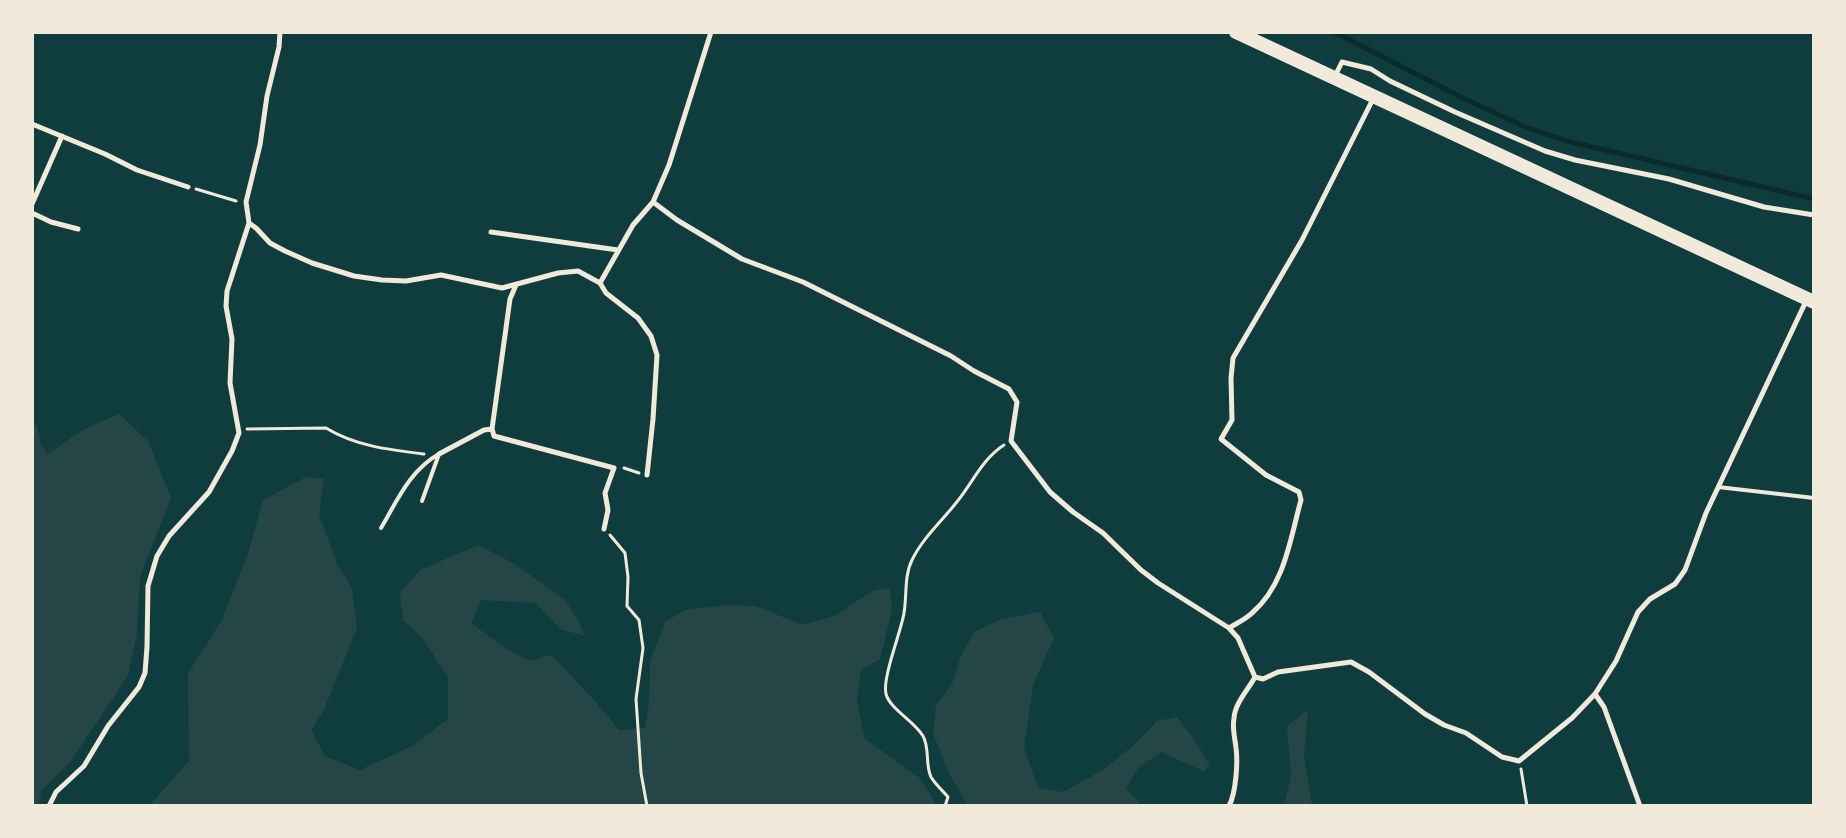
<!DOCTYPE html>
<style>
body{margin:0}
#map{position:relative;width:1846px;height:838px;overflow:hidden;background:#0f3d3e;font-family:"Roboto Condensed",sans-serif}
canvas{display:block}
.frame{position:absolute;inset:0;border:34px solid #f1e9da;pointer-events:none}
</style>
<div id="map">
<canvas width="1846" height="838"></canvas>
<div class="frame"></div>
</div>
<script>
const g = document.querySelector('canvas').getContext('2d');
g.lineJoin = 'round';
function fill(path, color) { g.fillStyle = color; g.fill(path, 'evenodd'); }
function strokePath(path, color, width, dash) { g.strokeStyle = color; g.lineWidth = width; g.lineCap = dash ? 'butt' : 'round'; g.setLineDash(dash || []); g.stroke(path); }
fill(new Path2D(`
 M 119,414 L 148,441 L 171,498 L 140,577 L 137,634 L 128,676 L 70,762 L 42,790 L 37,805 L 33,805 L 33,425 L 37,425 L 41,445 L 48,454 L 84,429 Z
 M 306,477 L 324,479 L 319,514 L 336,562 L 352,588 L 357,628 L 323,712 L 311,730 L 325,756 L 360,770 L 412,746 L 448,719 L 448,678 L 422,637 L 403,620 L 400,593 L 420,570 L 478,545 L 513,563 L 564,599 L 578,620 L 585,636 L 560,629 L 536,603 L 481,600 L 471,623 L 505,648 L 530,661 L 551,655 L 595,701 L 619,730 L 645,728 L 649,704 L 650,661 L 665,622 L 685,610 L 727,605 L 756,606 L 802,625 L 834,616 L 874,590 L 890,588 L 892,610 L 880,659 L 861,670 L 857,701 L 865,739 L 920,778 L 935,802 L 935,805 L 149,806 L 189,761 L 188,673 L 222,620 L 248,553 L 263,500 Z
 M 1040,612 L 1054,638 L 1033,685 L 1024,748 L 1038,788 L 1063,792 L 1101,771 L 1134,745 L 1157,721 L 1177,717 L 1194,739 L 1210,766 L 1203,771 L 1161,752 L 1138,768 L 1126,788 L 1141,805 L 967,805 L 948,771 L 933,733 L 936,705 L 952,684 L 961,656 L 974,632 L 1001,619 Z
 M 1308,710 L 1304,756 L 1312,805 L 1284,805 L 1291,776 L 1287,726 Z`), '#244646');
strokePath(new Path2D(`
 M 1334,32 L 1465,99 L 1525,127 L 1567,141 L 1814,199`), '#0a2a2b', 5);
strokePath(new Path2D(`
 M 196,189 L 236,201
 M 247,429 L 326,428 C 355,446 390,450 424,454
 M 624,468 L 639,473
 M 610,535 L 625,553 L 628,577 L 627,606 L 639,620 L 643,648 L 636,699 L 641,773 L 647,806
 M 1521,769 L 1527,806
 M 945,806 L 948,797 C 943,791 935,784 931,777 C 925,765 930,748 923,736 C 914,721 890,709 886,694 C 882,678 901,632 904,613 C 907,596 904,576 912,560 C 922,539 941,522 956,503 C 972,484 982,459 1004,445`), '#f1e9da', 3);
strokePath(new Path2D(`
 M 1718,487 L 1814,498
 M 422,501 L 439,454
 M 381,528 C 397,501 410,470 439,454`), '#f1e9da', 4);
strokePath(new Path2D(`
 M 1334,78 L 1342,62 L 1371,69 L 1390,81 L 1455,112 L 1545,151 L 1575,160 L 1669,179 L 1764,207 L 1814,215
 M 32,124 L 105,154 L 137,170 L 188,187
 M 653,202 L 677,220 L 742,259 L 803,282 L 951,356 L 974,371 L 1009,389 L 1017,402 L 1011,441 L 1050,492 L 1073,512 L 1103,533 L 1141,570 L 1158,583 L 1229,628 L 1238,638 L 1255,677 L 1263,679 L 1278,672 L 1351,662 L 1369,672 L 1425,714 L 1444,725 L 1466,733 L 1502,757 L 1519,761 L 1572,718 L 1595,694 L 1616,661 L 1638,612 L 1650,599 L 1675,584 L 1685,570 L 1706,513 L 1807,299
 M 32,204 L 62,136
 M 32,213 L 51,222 L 78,229
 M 249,223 L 256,228 L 270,243 L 285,251 L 312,263 L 354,276 L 382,280 L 406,281 L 441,275 L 502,288 L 558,273 L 578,271 L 600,283 L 606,293 L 638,318 L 651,336 L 657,355 L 653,419 L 647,475
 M 491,232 L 618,250
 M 600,283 L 633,225 L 653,202 L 669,165 L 711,32
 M 516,285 L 510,299 L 492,429 L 494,436 L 614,468 L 605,493 L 608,510 L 604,529
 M 439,454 L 484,430 L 492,429
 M 1229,628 C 1237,623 1246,619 1252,613 C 1285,585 1290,539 1301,500 L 1299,492 L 1266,475 L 1221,439 L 1232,420 L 1231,378 L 1233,358 L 1302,240 L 1374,97
 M 1595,694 L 1604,707 L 1640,806
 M 49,806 L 56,792 L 84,766 L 108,726 L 139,687 L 145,673 L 147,647 L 148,586 L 157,556 L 169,536 L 209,492 L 232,451 L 239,433 L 230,383 L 232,339 L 226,306 L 227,291 L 249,223 L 246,202 L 260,145 L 267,96 L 279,47 L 280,32
 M 1229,806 C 1236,793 1238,762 1236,748 C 1235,738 1232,729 1234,718 C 1235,703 1248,690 1255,677`), '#f1e9da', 5);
strokePath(new Path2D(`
 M 1236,32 L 1814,302`), '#f1e9da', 14);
</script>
